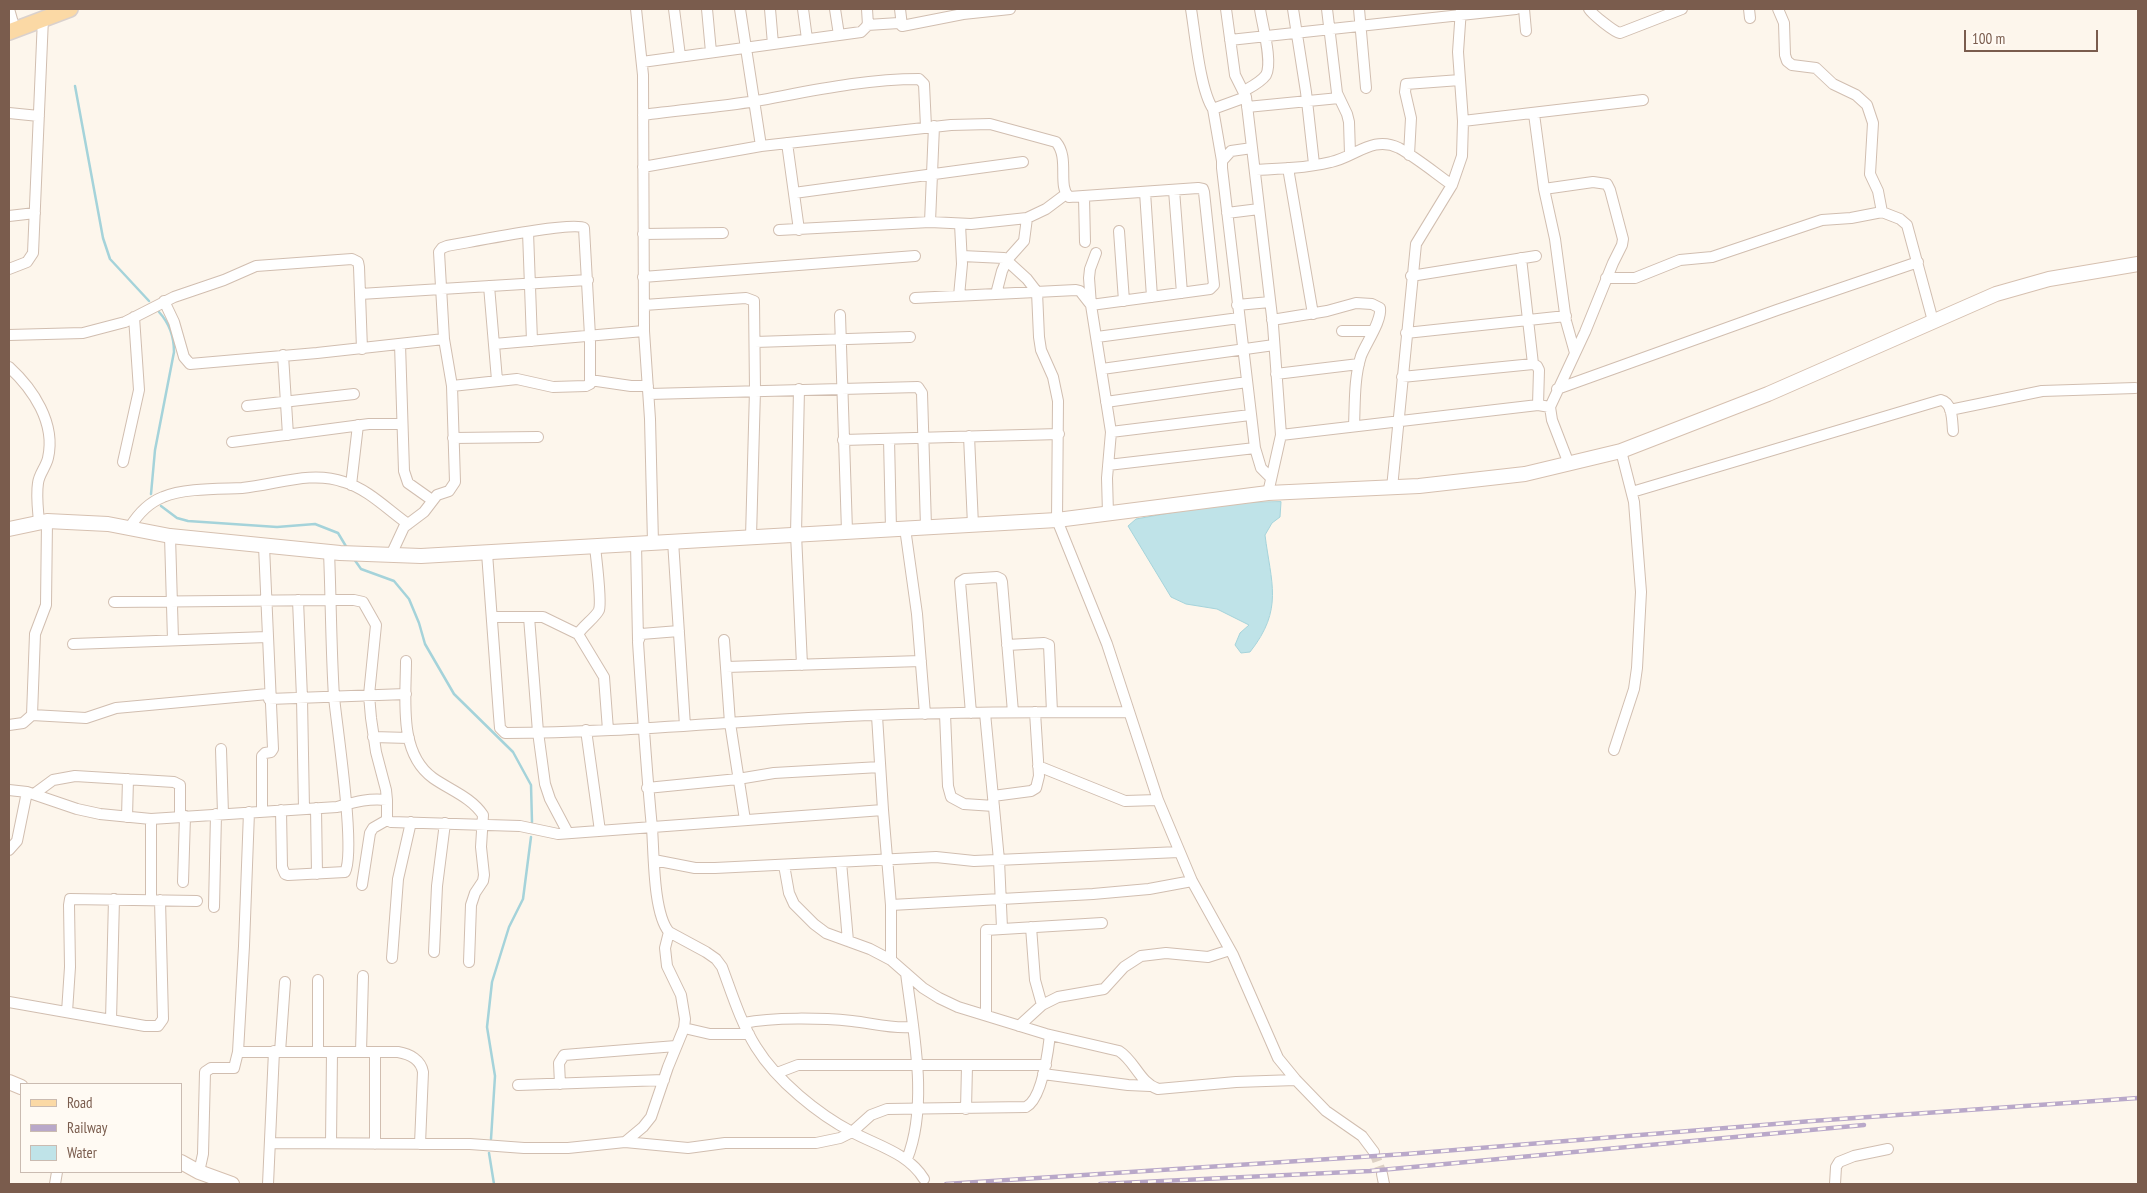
<!DOCTYPE html>
<style>
body{margin:0}
#map{position:relative;width:2147px;height:1193px;overflow:hidden;background:#fdf6ec;font-family:"PT Sans Narrow",sans-serif}
canvas{display:block}
.frame{position:absolute;inset:0;border:10px solid #7a5c4d;pointer-events:none}
.legend{position:absolute;left:20px;top:1083px;width:162px;height:90px;box-sizing:border-box;background:#fffaf3;border:1px solid #cabbb1;margin:0;padding:6px 9px;list-style:none;font-size:15px;color:#7a5c4d}
.legend li{display:flex;align-items:center;gap:10px;height:25px}
.legend b{width:25px;border:1px solid #cabbb1}
.scale{position:absolute;left:1964px;top:30px;width:134px;height:22px;box-sizing:border-box;border:2px solid #7a5c4d;border-top:0;padding-left:6px;font-size:15px;line-height:18px;white-space:nowrap;color:#7a5c4d;-webkit-text-stroke:4px #fffaf3;paint-order:stroke}
</style>
<div id="map">
<canvas width="2147" height="1193"></canvas>
<div class="frame"></div>
<ul class="legend">
<li><b style="height:6px;background:#fbd9a5"></b>Road</li>
<li><b style="height:6px;background:#b9a8c9"></b>Railway</li>
<li><b style="height:14px;background:#bfe3e8"></b>Water</li>
</ul>
<div class="scale">100 m</div>
</div>
<script>
const g = document.querySelector('canvas').getContext('2d');
g.lineJoin = 'round';
function fill(path, color) { g.fillStyle = color; g.fill(path, 'evenodd'); }
function strokePath(path, color, width, dash) { g.strokeStyle = color; g.lineWidth = width; g.lineCap = dash ? 'butt' : 'round'; g.setLineDash(dash || []); g.stroke(path); }
const water = new Path2D(`
 M 1281,502 L 1280,517 L 1272,523 L 1265,535 C 1271,583 1284,609 1250,652 L 1241,653 L 1235,645 L 1240,633 L 1249,625 L 1217,609 L 1186,604 L 1171,597 L 1128,526 L 1136,519 L 1225,503 Z`);
fill(water, '#bfe3e8');
strokePath(water, '#a5d3da', 1);
strokePath(new Path2D(`
 M 75,86 L 103,238 L 110,259 L 149,301
 M 151,494 L 155,450 L 174,352 C 174,336 170,324 159,312
 M 161,506 L 177,518 L 188,521 L 277,527 L 315,524 L 338,533 L 347,548
 M 354,559 L 361,569 L 394,581 L 409,599 L 419,623 L 425,644 L 454,694 L 513,752 L 531,785 L 532,822
 M 491,1139 L 495,1076 L 487,1027 L 492,982 L 509,927 L 523,899 L 531,837
 M 489,1153 L 494,1184`), '#a5d3da', 2.5);
strokePath(new Path2D(`
 M 1374,1152 L 1382,1174`), '#dcd0c4', 10, [10, 5]);
const street = new Path2D(`
 M 9,9 L 15,30
 M 636,9 L 643,75 L 644,331 L 650,419 L 653,543
 M 674,9 L 680,56
 M 707,9 L 711,52
 M 740,9 L 761,146
 M 770,9 L 773,44
 M 803,9 L 807,39
 M 835,9 L 839,35
 M 900,9 L 902,26
 M 1191,9 C 1195,33 1200,90 1213,109 L 1222,161
 M 1226,9 L 1235,75 L 1246,97 L 1273,325 L 1281,435 L 1268,493
 M 1293,9 L 1306,92 L 1314,164
 M 1327,9 L 1337,93 L 1347,114 L 1349,122 L 1350,154
 M 1359,9 L 1366,88
 M 1524,9 L 1526,31
 M 1589,9 C 1592,14 1614,32 1620,33 L 1682,9
 M 1749,9 L 1750,18
 M 1778,9 L 1784,23 L 1785,55 L 1787,61 L 1792,65 L 1816,68 L 1833,84 L 1856,95 L 1867,105 L 1873,123 L 1870,174 L 1878,191 L 1882,212
 M 867,25 L 899,23 L 902,26 L 963,14 L 1010,9
 M 1230,40 L 1516,9
 M 642,62 L 861,32 L 868,25 L 867,9
 M 1244,91 C 1251,87 1261,82 1266,75 C 1273,62 1262,24 1260,9
 M 1247,107 L 1339,98
 M 1213,109 L 1246,97
 M 9,113 L 39,116
 M 1534,114 L 1544,189 L 1555,239 L 1566,321 L 1575,353
 M 643,115 C 680,110 719,107 756,101 C 811,91 864,79 919,79 L 924,84 L 926,127
 M 1463,121 L 1643,100
 M 787,143 L 799,230
 M 1252,148 L 1231,151 L 1222,161 L 1222,168 L 1255,448 L 1261,468 L 1271,478
 M 1409,155 L 1411,118 L 1405,92 L 1406,84 L 1460,80
 M 643,167 L 761,146 L 951,125 L 990,124 L 1056,142 C 1070,158 1057,186 1069,197 L 1198,188 L 1203,189 L 1204,192 L 1214,285 L 1210,289 L 1091,305 L 1080,291 L 1076,290 L 915,298
 M 1288,168 L 1313,314
 M 1255,170 C 1280,169 1306,168 1331,162 C 1355,157 1373,135 1399,148 C 1417,158 1435,173 1452,185
 M 1544,189 L 1593,182 L 1607,184 L 1610,190 L 1623,239 L 1622,245 L 1613,263 L 1585,332 L 1550,407 L 1552,420 L 1569,464
 M 1174,190 L 1182,293
 M 1145,192 L 1152,297
 M 794,193 L 1023,162
 M 1084,197 L 1085,242
 M 1227,213 L 1259,209
 M 9,216 L 35,213
 M 930,222 L 934,126
 M 779,230 L 930,222 L 971,224 L 1027,218 L 1046,209 L 1066,194
 M 1119,231 L 1124,301
 M 528,232 L 532,341
 M 643,234 L 723,233
 M 1096,253 L 1090,269 L 1089,278 L 1091,305 L 1111,432 L 1107,478 L 1108,514
 M 962,256 L 1004,258 L 1027,279 L 1037,292 L 1039,337 L 1041,350 L 1053,377 L 1058,401 L 1057,520 L 1107,644 L 1158,800 L 1192,881 L 1233,955 L 1278,1058 L 1296,1080 L 1326,1111 L 1362,1136 L 1374,1152
 M 1521,258 L 1533,364
 M 9,269 L 27,262 L 33,253 L 43,18
 M 1411,276 L 1536,256
 M 643,277 L 915,256
 M 1606,278 L 1635,278 L 1680,260 L 1712,257 L 1822,220 L 1851,218 L 1882,212 L 1900,219 L 1907,225 L 1933,321
 M 489,286 L 497,380
 M 360,294 L 588,280
 M 996,294 L 1002,271 L 1007,260 L 1024,241 L 1027,218
 M 959,296 L 962,264 L 960,224
 M 164,301 L 174,322 L 184,357 L 190,364 L 317,353 L 444,339
 M 644,305 L 746,298 L 754,301 L 755,390 L 751,537
 M 1237,305 L 1270,302
 M 840,315 L 847,531
 M 1272,320 L 1327,311 L 1356,303 L 1372,304 L 1380,308 C 1382,321 1366,343 1361,356 C 1354,378 1355,403 1354,426
 M 1342,331 L 1373,331
 M 1406,333 L 1566,316
 M 9,335 L 83,333 L 125,322 L 174,297 L 224,280 L 256,266 L 352,259 L 358,262 L 359,267 L 362,349
 M 1097,337 L 1239,318
 M 755,342 L 910,337
 M 400,344 L 404,471 L 408,483 L 432,500
 M 494,344 L 644,331
 M 283,355 L 288,435
 M 9,367 C 33,389 56,423 48,458 C 46,467 39,474 38,483 C 36,496 38,509 39,522
 M 1102,369 L 1274,345
 M 1276,374 L 1359,364
 M 1402,377 L 1533,364 L 1537,366 L 1539,370 L 1538,405
 M 590,380 L 631,386 L 648,386
 M 799,389 L 796,534 L 802,665
 M 1557,389 L 1777,310 L 1918,262
 M 649,394 L 918,387 L 922,393 L 926,527
 M 1106,402 L 1247,382
 M 247,406 L 354,394
 M 1950,410 L 2042,391 L 2135,388
 M 1111,432 L 1250,415
 M 1281,435 L 1538,405 L 1550,407
 M 969,436 L 973,525
 M 453,438 L 538,437
 M 889,439 L 891,529
 M 843,440 L 1059,434
 M 232,442 L 369,424 L 402,424
 M 123,462 L 139,390 L 134,317
 M 1108,465 L 1255,448
 M 351,485 L 358,425
 M 1392,488 L 1416,244 L 1452,185 L 1462,156 L 1463,121 L 1458,52 L 1461,9
 M 1632,492 L 1941,400 C 1953,403 1952,421 1953,431
 M 130,527 C 138,514 148,503 163,497 C 184,488 219,489 242,488 C 276,485 311,470 344,482 C 368,489 388,510 408,524
 M 905,528 L 917,614 L 925,714
 M 170,536 L 173,640
 M 673,541 L 685,726
 M 636,544 L 638,640
 M 487,553 L 499,716 L 500,728 L 505,733 C 614,733 722,722 830,717 C 930,712 1030,712 1129,712
 M 391,555 L 404,527 L 424,512 L 437,495 L 449,491 L 455,482 L 452,386 L 444,339 L 439,252 L 442,248 L 447,246 C 466,243 573,221 584,228 L 590,336 L 590,384 L 586,386 L 553,387 L 517,379 L 452,386
 M 298,600 L 302,698 L 304,809
 M 114,602 L 331,600 L 354,600 L 363,602 L 376,625 L 369,695 L 371,718 L 376,752 L 386,790 L 387,800
 M 492,617 L 543,617 L 578,634 L 604,677 L 608,730
 M 529,617 L 538,732 L 545,784 L 550,799 L 568,833
 M 679,631 L 641,634 L 638,642 C 642,704 646,766 652,828 C 654,853 653,913 669,932 L 706,952 L 716,959 L 722,967 C 732,994 741,1023 756,1047 C 777,1081 818,1114 852,1132 C 878,1146 908,1153 924,1179
 M 578,634 C 583,626 596,617 599,610 C 602,601 596,558 595,546
 M 724,640 L 730,723 L 745,820
 M 73,644 L 267,637
 M 1007,645 L 1044,643 L 1049,645 L 1052,712
 M 406,661 C 406,699 398,753 433,778 C 450,790 471,797 483,815 L 481,847 L 484,875 L 483,881 L 475,893 L 471,905 L 469,962
 M 726,667 L 921,661
 M 971,713 L 960,582 L 965,579 L 997,577 L 1001,579 L 1002,582 L 1013,712
 M 985,713 L 999,860 L 1002,928
 M 945,714 L 948,786 L 951,797 L 964,804 L 994,806
 M 32,715 L 86,718 L 116,708 L 268,694 L 269,699 L 406,694
 M 877,716 L 883,810 L 891,905 L 891,960
 M 9,725 L 23,723 L 32,715 L 35,634 L 46,605 L 47,521
 M 586,730 L 600,831
 M 373,737 L 409,738
 M 221,749 L 223,814
 M 1614,750 L 1634,689 L 1637,668 L 1641,592 L 1634,502 L 1621,451
 M 1038,766 L 1125,801 L 1158,800
 M 647,788 L 738,779 L 774,773 L 880,767
 M 9,790 L 27,792 L 77,809 L 100,814 L 151,819 L 337,807 C 355,802 367,798 387,800 L 387,820 L 391,822 L 520,826 L 558,834 L 883,810
 M 34,794 L 53,780 L 75,776 L 174,782 L 180,785 L 180,817
 M 993,796 L 1031,791 L 1036,788 L 1039,776 L 1035,712
 M 316,808 L 317,874
 M 281,810 L 282,867 L 285,874 L 288,875 L 345,872 C 356,851 337,728 334,697 C 331,649 331,600 329,552
 M 262,811 L 262,756 L 265,753 L 271,752 L 273,749 L 264,546
 M 127,817 L 128,779
 M 9,850 L 17,841 L 27,792
 M 654,860 L 695,868 L 715,868 L 936,857 L 974,861 L 1179,852
 M 841,862 L 848,941
 M 784,865 L 789,893 L 794,904 L 814,924 L 826,933 L 870,949 L 891,960 L 923,988 L 939,998 L 958,1007 L 1046,1034 L 1119,1051 C 1135,1061 1139,1082 1158,1089 L 1236,1082 L 1296,1080
 M 183,882 L 185,816
 M 362,885 L 370,833 L 373,828 L 387,820
 M 151,900 L 151,819
 M 891,905 L 1093,894 L 1149,889 L 1192,881
 M 214,907 L 216,814
 M 1031,927 L 1035,980 L 1042,1005
 M 434,952 L 437,886 L 445,823
 M 392,958 L 398,879 L 411,822
 M 906,973 C 913,1030 929,1104 907,1159
 M 9,1002 L 145,1026 L 158,1026 L 163,1019 L 160,900
 M 67,1012 L 70,967 L 69,905 L 70,899 L 197,901
 M 986,1015 L 986,930 L 1102,923
 M 111,1020 L 114,899
 M 744,1023 C 773,1017 822,1018 852,1021 C 872,1023 891,1029 912,1027
 M 1019,1026 L 1042,1005 L 1058,997 L 1104,989 L 1124,967 L 1141,956 L 1166,953 L 1208,957 L 1230,950
 M 684,1028 L 710,1034 L 749,1034
 M 238,1052 L 398,1052 C 410,1054 421,1060 423,1072 L 420,1144
 M 280,1052 L 285,982
 M 318,1052 L 318,980
 M 361,1052 L 363,976
 M 777,1073 L 798,1065 L 1046,1065
 M 1043,1074 L 1128,1085 L 1150,1086
 M 560,1084 L 559,1063 L 564,1055 L 676,1046
 M 518,1085 L 664,1080
 M 966,1109 L 967,1066
 M 625,1142 L 643,1127 L 651,1117 L 668,1067 L 684,1028 L 685,1019 L 681,995 L 667,966 L 665,948 L 669,932
 M 271,1143 L 470,1144 L 524,1148 L 568,1148 L 625,1142 L 688,1148 L 725,1143 L 816,1143 L 840,1138 L 852,1132 L 871,1115 L 887,1109 L 1026,1107 C 1042,1099 1048,1052 1050,1035
 M 331,1143 L 332,1052
 M 375,1144 L 375,1052
 M 199,1172 L 203,1154 L 205,1072 L 211,1068 L 234,1068 L 238,1052 L 244,946 L 249,812
 M 1382,1174 L 1384,1184
 M 55,1184 L 57,1172
 M 268,1184 L 274,1051
 M 1835,1184 L 1836,1167 L 1839,1162 L 1854,1156 L 1888,1149`);
const secondary = new Path2D(`
 M 9,529 L 47,521 L 108,524 L 170,536 L 340,553 L 421,556 L 1057,520 L 1268,493 L 1419,486 L 1525,474 L 1621,451 L 1768,394 L 1996,294 L 2049,279 L 2138,264
 M 9,1082 L 21,1087
 M 181,1162 L 199,1172 L 232,1184`);
const primary = new Path2D(`
 M 9,32 L 70,9`);
strokePath(street, '#d1beb0', 12);
strokePath(secondary, '#d6c0b0', 16);
strokePath(primary, '#dad1cd', 18);
strokePath(street, '#fff', 10);
strokePath(secondary, '#fff', 14);
strokePath(primary, '#fbd9a5', 15);
const rail = new Path2D(`
 M 946,1184 L 1406,1154 L 1812,1121 L 2138,1098
 M 1100,1184 L 1370,1171 L 1864,1125`);
strokePath(rail, '#b9a8c9', 4.5);
strokePath(rail, '#fffaf3', 2.5, [8]);
</script>
